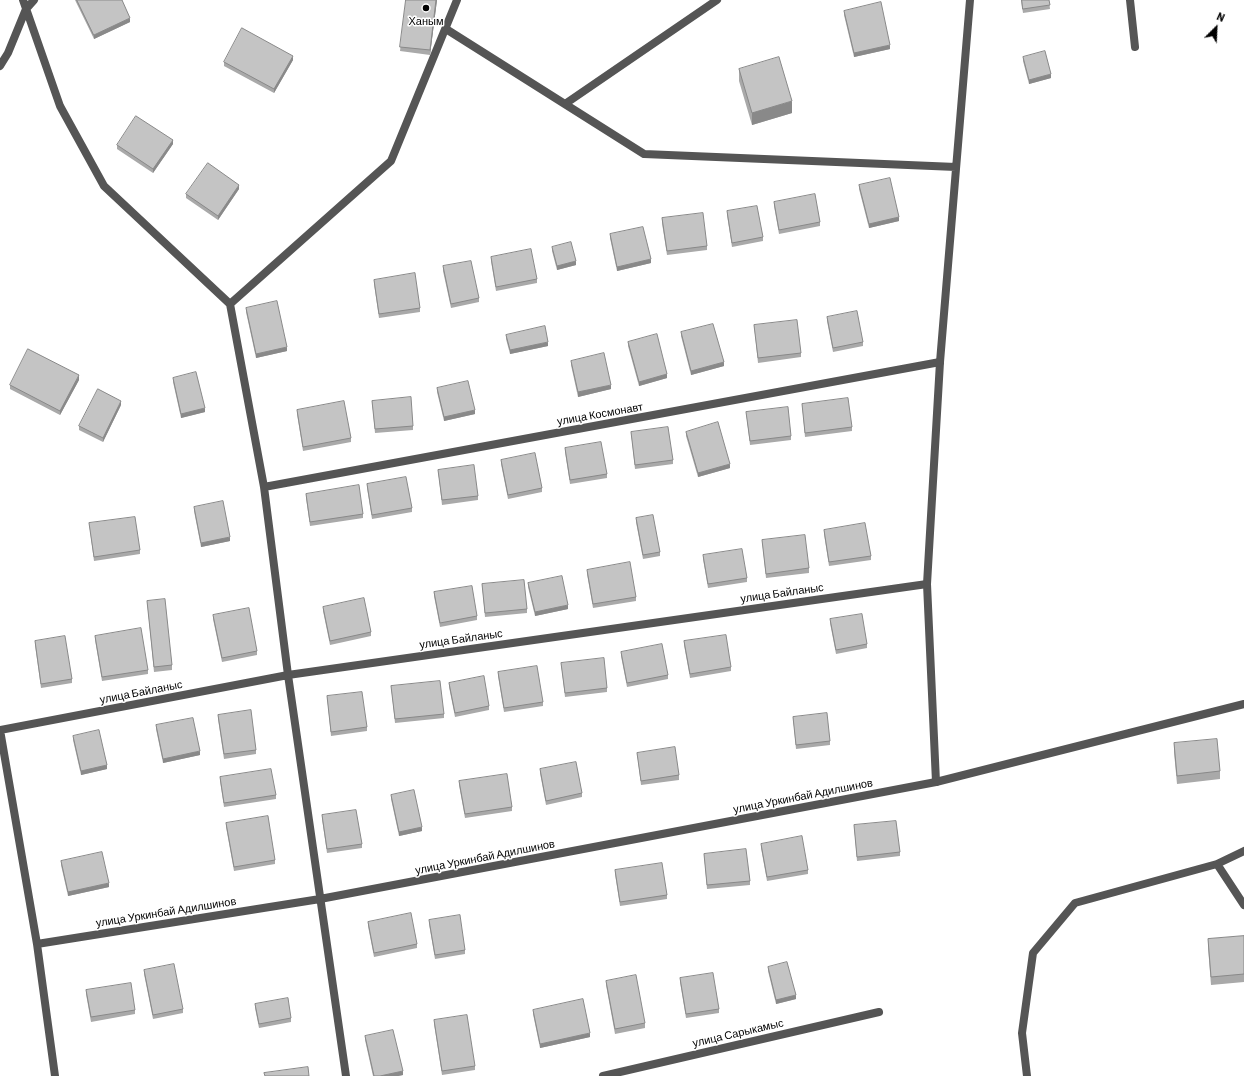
<!DOCTYPE html>
<meta charset="utf-8">
<style>
body{margin:0}
#map{position:relative;width:1244px;height:1076px;overflow:hidden;background:#fff;font-family:Barlow,sans-serif}
canvas{display:block}
.north{position:absolute;left:1196px;top:8px;width:40px;height:40px;-webkit-text-stroke:3px #fff;paint-order:stroke;rotate:24deg;font-size:11px;font-weight:700;line-height:16px;text-align:center;color:#000}
.north::after{content:'';display:block;margin:auto;width:14px;height:18px;background:#000;clip-path:polygon(50% 0,100% 100%,50% 72%,0 100%)}
</style>
<div id="map">
<canvas width="1244" height="1076"></canvas>
<div class="north">N</div>
</div>
<script>
const g = document.querySelector('canvas').getContext('2d');
g.lineJoin = 'round';
function strokePath(path, color, width, dash) { g.strokeStyle = color; g.lineWidth = width; g.lineCap = dash ? 'butt' : 'round'; g.setLineDash(dash || []); g.stroke(path); }
function fill(path, color) { g.fillStyle = color; g.fill(path, 'evenodd'); }
function drawText(font, color, halo, rows, align = 'center') {
  g.font = font + ' Barlow,sans-serif'; g.lineWidth = 3; g.setLineDash([]); g.textBaseline = 'middle'; g.strokeStyle = halo; g.fillStyle = color; for (const [text, x, y, turn = 0] of rows) {
    g.save(); g.translate(x, y); g.rotate((+turn || 0) * Math.PI / 180); g.textAlign = isNaN(turn) ? turn : align; if (halo) g.strokeText(text, 0, 0); g.fillText(text, 0, 0); g.restore();
  }
}
strokePath(new Path2D(`
 M 446,29 L 644,154 L 956,167
 M 565,104 L 717,0
 M 936,782 L 927,584 L 940,362 L 970,0`), '#555', 8);
strokePath(new Path2D(`
 M 23,0 L 60,106 L 104,186 L 230,304 L 264,487 L 288,675 L 346,1076
 M 1130,0 L 1135,47
 M 0,66 L 8,53 L 26,9 L 34,0
 M 230,304 L 391,161 L 457,0
 M 264,487 L 940,362
 M 0,730 L 288,675 L 927,584
 M 0,730 L 37,944 L 55,1076
 M 1217,864 L 1244,905
 M 37,944 L 320,899 L 936,782 L 1244,704
 M 603,1076 L 879,1012
 M 1027,1076 L 1022,1033 L 1033,953 L 1075,903 L 1217,864 L 1244,851`), '#555', 8);
fill(new Path2D(`
 M 75,0 L 122,0 L 130,22 L 94,39 Z
 M 406,0 L 437,0 L 430,55 L 400,51 Z
 M 1021,0 L 1049,0 L 1050,9 L 1023,13 Z
 M 844,11 L 890,49 L 854,57 L 844,15 Z
 M 1023,57 L 1051,78 L 1029,84 L 1023,61 Z
 M 293,60 L 274,93 L 224,66 L 224,62 Z
 M 739,69 L 792,113 L 752,125 L 739,81 Z
 M 173,144 L 153,173 L 117,149 L 117,145 Z
 M 859,185 L 899,221 L 869,228 L 859,189 Z
 M 239,189 L 218,220 L 186,198 L 186,194 Z
 M 774,202 L 820,222 L 820,226 L 779,234 L 774,206 Z
 M 727,211 L 763,237 L 763,241 L 732,247 L 727,215 Z
 M 662,218 L 707,246 L 707,250 L 667,255 L 662,223 Z
 M 610,234 L 651,263 L 617,271 L 610,238 Z
 M 552,247 L 576,265 L 557,270 L 552,251 Z
 M 491,257 L 537,279 L 537,283 L 496,291 L 491,261 Z
 M 443,266 L 479,298 L 479,302 L 451,308 L 443,271 Z
 M 374,280 L 420,308 L 420,312 L 379,318 L 374,284 Z
 M 246,308 L 287,351 L 256,358 L 246,312 Z
 M 827,317 L 863,342 L 863,346 L 833,352 L 827,321 Z
 M 754,325 L 801,353 L 801,357 L 758,363 Z
 M 681,332 L 724,366 L 691,375 L 681,336 Z
 M 506,335 L 548,346 L 510,354 L 506,339 Z
 M 628,342 L 667,378 L 639,386 L 628,346 Z
 M 571,361 L 611,389 L 578,397 L 571,365 Z
 M 173,378 L 205,412 L 181,418 L 173,382 Z
 M 79,380 L 60,415 L 10,389 L 10,385 Z
 M 437,388 L 475,414 L 444,421 L 437,392 Z
 M 372,401 L 413,426 L 413,430 L 375,433 Z
 M 802,404 L 852,427 L 852,431 L 805,437 Z
 M 121,405 L 103,442 L 79,430 L 79,426 Z
 M 297,410 L 351,438 L 351,442 L 303,451 L 297,414 Z
 M 746,412 L 791,436 L 791,440 L 750,445 Z
 M 631,432 L 673,460 L 673,464 L 635,469 Z
 M 686,432 L 730,468 L 698,477 L 686,436 Z
 M 565,448 L 607,474 L 607,478 L 570,484 L 565,452 Z
 M 501,460 L 542,488 L 542,492 L 508,499 L 501,464 Z
 M 438,470 L 478,496 L 478,500 L 442,505 Z
 M 367,484 L 412,508 L 412,512 L 372,519 L 367,488 Z
 M 306,494 L 363,514 L 363,518 L 310,526 L 306,498 Z
 M 194,507 L 230,541 L 201,547 L 194,511 Z
 M 636,518 L 660,552 L 660,556 L 643,559 L 636,522 Z
 M 89,523 L 140,550 L 140,554 L 94,561 Z
 M 824,530 L 871,556 L 871,560 L 829,566 L 824,534 Z
 M 762,540 L 809,568 L 809,573 L 766,578 Z
 M 703,555 L 747,578 L 747,582 L 708,588 L 703,559 Z
 M 587,570 L 636,597 L 636,601 L 593,608 L 587,574 Z
 M 528,583 L 568,609 L 535,616 L 528,587 Z
 M 482,584 L 527,609 L 527,613 L 485,617 Z
 M 434,592 L 477,616 L 477,620 L 440,627 L 434,596 Z
 M 147,601 L 172,665 L 172,670 L 154,672 Z
 M 323,607 L 371,632 L 371,636 L 330,645 L 323,611 Z
 M 213,615 L 257,651 L 257,655 L 222,662 L 213,619 Z
 M 830,619 L 867,644 L 867,648 L 836,654 L 830,623 Z
 M 95,636 L 148,670 L 148,674 L 102,681 L 95,640 Z
 M 35,641 L 72,679 L 72,683 L 41,688 L 35,645 Z
 M 684,641 L 731,667 L 731,671 L 690,678 L 684,645 Z
 M 621,652 L 668,675 L 668,679 L 627,687 L 621,656 Z
 M 561,663 L 607,688 L 607,692 L 565,697 Z
 M 498,672 L 543,702 L 543,706 L 504,712 L 498,676 Z
 M 449,683 L 489,706 L 489,710 L 455,717 L 449,687 Z
 M 391,686 L 444,714 L 444,718 L 395,723 Z
 M 327,696 L 367,727 L 367,731 L 331,736 Z
 M 218,715 L 256,750 L 256,754 L 224,759 L 218,719 Z
 M 793,717 L 830,741 L 830,745 L 796,749 Z
 M 156,725 L 200,755 L 163,763 L 156,729 Z
 M 73,736 L 107,769 L 81,775 L 73,740 Z
 M 1174,743 L 1220,771 L 1220,779 L 1177,784 L 1174,752 Z
 M 637,753 L 679,775 L 679,780 L 641,785 Z
 M 540,769 L 582,793 L 582,797 L 546,805 L 540,773 Z
 M 220,777 L 276,795 L 276,799 L 224,807 L 220,781 Z
 M 459,781 L 512,807 L 512,811 L 465,818 L 459,785 Z
 M 391,795 L 422,831 L 399,836 L 391,799 Z
 M 322,815 L 362,844 L 362,848 L 327,853 L 322,819 Z
 M 226,823 L 275,860 L 275,864 L 234,871 L 226,827 Z
 M 854,825 L 900,852 L 900,856 L 857,861 Z
 M 761,844 L 808,870 L 808,874 L 767,881 L 761,848 Z
 M 704,854 L 750,881 L 750,885 L 707,889 Z
 M 61,861 L 109,887 L 68,896 L 61,865 Z
 M 615,870 L 667,895 L 667,899 L 620,906 L 615,874 Z
 M 429,920 L 465,950 L 465,954 L 435,959 L 429,924 Z
 M 368,922 L 417,944 L 417,948 L 374,957 L 368,926 Z
 M 1244,936 L 1244,982 L 1211,985 L 1208,947 L 1208,939 Z
 M 768,967 L 796,999 L 776,1004 L 768,971 Z
 M 144,970 L 183,1009 L 183,1013 L 153,1019 L 144,974 Z
 M 680,978 L 719,1009 L 719,1013 L 686,1018 L 680,982 Z
 M 606,981 L 645,1023 L 645,1028 L 615,1034 L 606,985 Z
 M 86,990 L 135,1010 L 135,1014 L 91,1022 L 86,994 Z
 M 255,1004 L 291,1018 L 291,1022 L 259,1028 L 255,1008 Z
 M 533,1010 L 590,1037 L 540,1048 L 533,1014 Z
 M 434,1020 L 475,1066 L 475,1070 L 442,1075 L 434,1024 Z
 M 365,1036 L 403,1075 L 398,1076 L 373,1076 L 365,1040 Z`), '#a9a9a9');
fill(new Path2D(`
 M 436,0 L 437,0 L 430,55 L 430,50 Z
 M 130,18 L 130,22 L 94,39 L 94,35 Z
 M 890,45 L 890,49 L 854,57 L 854,53 Z
 M 293,56 L 293,60 L 274,93 L 274,89 Z
 M 1051,74 L 1051,78 L 1029,84 L 1029,80 Z
 M 792,101 L 792,113 L 752,125 L 752,113 Z
 M 173,140 L 173,144 L 153,173 L 153,169 Z
 M 239,185 L 239,189 L 218,220 L 218,216 Z
 M 899,217 L 899,221 L 869,228 L 869,224 Z
 M 651,259 L 651,263 L 617,271 L 617,267 Z
 M 576,261 L 576,265 L 557,270 L 557,266 Z
 M 548,342 L 548,346 L 510,354 L 510,350 Z
 M 287,347 L 287,351 L 256,358 L 256,354 Z
 M 724,362 L 724,366 L 691,375 L 691,371 Z
 M 667,374 L 667,378 L 639,386 L 639,382 Z
 M 79,375 L 79,380 L 60,415 L 60,411 Z
 M 611,385 L 611,389 L 578,397 L 578,392 Z
 M 121,401 L 121,405 L 103,442 L 103,438 Z
 M 205,408 L 205,412 L 181,418 L 181,414 Z
 M 475,410 L 475,414 L 444,421 L 444,417 Z
 M 730,464 L 730,468 L 698,477 L 698,473 Z
 M 230,537 L 230,541 L 201,547 L 201,543 Z
 M 568,605 L 568,609 L 535,616 L 535,612 Z
 M 200,751 L 200,755 L 163,763 L 163,759 Z
 M 107,765 L 107,769 L 81,775 L 81,771 Z
 M 422,827 L 422,831 L 399,836 L 399,832 Z
 M 109,883 L 109,887 L 68,896 L 68,892 Z
 M 796,995 L 796,999 L 776,1004 L 776,1000 Z
 M 590,1033 L 590,1037 L 540,1048 L 540,1044 Z
 M 403,1071 L 403,1075 L 398,1076 L 380,1076 Z`), '#898989');
const building = new Path2D(`
 M 77,0 L 122,0 L 130,18 L 94,35 Z
 M 406,0 L 436,0 L 430,50 L 400,47 Z
 M 1022,0 L 1049,0 L 1050,5 L 1023,9 Z
 M 881,2 L 890,45 L 854,53 L 844,11 Z
 M 242,28 L 293,56 L 274,89 L 224,62 Z
 M 1045,51 L 1051,74 L 1029,80 L 1023,57 Z
 M 779,57 L 792,101 L 752,113 L 739,69 Z
 M 136,116 L 173,140 L 153,169 L 117,145 Z
 M 208,163 L 239,185 L 218,216 L 186,194 Z
 M 890,178 L 899,217 L 869,224 L 859,185 Z
 M 815,194 L 820,222 L 779,230 L 774,202 Z
 M 757,206 L 763,237 L 732,243 L 727,211 Z
 M 703,213 L 707,246 L 667,251 L 662,218 Z
 M 643,227 L 651,259 L 617,267 L 610,234 Z
 M 571,242 L 576,261 L 557,266 L 552,247 Z
 M 531,249 L 537,279 L 496,287 L 491,257 Z
 M 471,261 L 479,298 L 451,304 L 443,266 Z
 M 415,273 L 420,308 L 379,314 L 374,280 Z
 M 277,301 L 287,347 L 256,354 L 246,308 Z
 M 857,311 L 863,342 L 833,348 L 827,317 Z
 M 797,320 L 801,353 L 758,358 L 754,325 Z
 M 713,324 L 724,362 L 691,371 L 681,332 Z
 M 545,326 L 548,342 L 510,350 L 506,335 Z
 M 657,334 L 667,374 L 639,382 L 628,342 Z
 M 28,349 L 79,375 L 60,411 L 10,385 Z
 M 604,353 L 611,385 L 578,392 L 571,361 Z
 M 196,372 L 205,408 L 181,414 L 173,378 Z
 M 468,381 L 475,410 L 444,417 L 437,388 Z
 M 98,389 L 121,401 L 103,438 L 79,426 Z
 M 411,397 L 413,426 L 375,429 L 372,401 Z
 M 848,398 L 852,427 L 805,433 L 802,404 Z
 M 344,401 L 351,438 L 303,447 L 297,410 Z
 M 788,407 L 791,436 L 750,441 L 746,412 Z
 M 718,422 L 730,464 L 698,473 L 686,432 Z
 M 668,427 L 673,460 L 635,465 L 631,432 Z
 M 601,442 L 607,474 L 570,480 L 565,448 Z
 M 535,453 L 542,488 L 508,495 L 501,460 Z
 M 474,465 L 478,496 L 442,500 L 438,470 Z
 M 406,477 L 412,508 L 372,515 L 367,484 Z
 M 359,485 L 363,514 L 310,522 L 306,494 Z
 M 223,501 L 230,537 L 201,543 L 194,507 Z
 M 653,515 L 660,552 L 643,555 L 636,518 Z
 M 135,517 L 140,550 L 94,557 L 89,523 Z
 M 865,523 L 871,556 L 829,562 L 824,530 Z
 M 805,535 L 809,568 L 766,574 L 762,540 Z
 M 742,549 L 747,578 L 708,584 L 703,555 Z
 M 630,562 L 636,597 L 593,604 L 587,570 Z
 M 562,576 L 568,605 L 535,612 L 528,583 Z
 M 524,580 L 527,609 L 485,613 L 482,584 Z
 M 472,586 L 477,616 L 440,623 L 434,592 Z
 M 364,598 L 371,632 L 330,641 L 323,607 Z
 M 165,599 L 172,665 L 154,667 L 147,601 Z
 M 249,608 L 257,651 L 222,658 L 213,615 Z
 M 862,614 L 867,644 L 836,650 L 830,619 Z
 M 141,628 L 148,670 L 102,677 L 95,636 Z
 M 726,635 L 731,667 L 690,674 L 684,641 Z
 M 65,636 L 72,679 L 41,684 L 35,641 Z
 M 662,644 L 668,675 L 627,683 L 621,652 Z
 M 604,658 L 607,688 L 565,693 L 561,663 Z
 M 537,666 L 543,702 L 504,708 L 498,672 Z
 M 484,676 L 489,706 L 455,713 L 449,683 Z
 M 440,681 L 444,714 L 395,719 L 391,686 Z
 M 362,692 L 367,727 L 331,732 L 327,696 Z
 M 251,710 L 256,750 L 224,754 L 218,715 Z
 M 827,713 L 830,741 L 796,745 L 793,717 Z
 M 193,718 L 200,751 L 163,759 L 156,725 Z
 M 99,730 L 107,765 L 81,771 L 73,736 Z
 M 1217,739 L 1220,771 L 1177,776 L 1174,743 Z
 M 675,747 L 679,775 L 641,781 L 637,753 Z
 M 576,762 L 582,793 L 546,801 L 540,769 Z
 M 271,769 L 276,795 L 224,803 L 220,777 Z
 M 507,774 L 512,807 L 465,814 L 459,781 Z
 M 414,790 L 422,827 L 399,832 L 391,795 Z
 M 356,810 L 362,844 L 327,849 L 322,815 Z
 M 268,816 L 275,860 L 234,867 L 226,823 Z
 M 896,821 L 900,852 L 857,857 L 854,825 Z
 M 802,836 L 808,870 L 767,877 L 761,844 Z
 M 746,849 L 750,881 L 707,885 L 704,854 Z
 M 102,852 L 109,883 L 68,892 L 61,861 Z
 M 662,863 L 667,895 L 620,902 L 615,870 Z
 M 411,913 L 417,944 L 374,953 L 368,922 Z
 M 460,915 L 465,950 L 435,955 L 429,920 Z
 M 1244,936 L 1244,974 L 1211,977 L 1208,939 Z
 M 787,962 L 796,995 L 776,1000 L 768,967 Z
 M 174,964 L 183,1009 L 153,1015 L 144,970 Z
 M 713,973 L 719,1009 L 686,1014 L 680,978 Z
 M 636,975 L 645,1023 L 615,1029 L 606,981 Z
 M 131,983 L 135,1010 L 91,1017 L 86,990 Z
 M 288,998 L 291,1018 L 259,1024 L 255,1004 Z
 M 583,999 L 590,1033 L 540,1044 L 533,1010 Z
 M 467,1015 L 475,1066 L 442,1071 L 434,1020 Z
 M 393,1030 L 403,1071 L 380,1076 L 374,1076 L 365,1036 Z
 M 308,1067 L 309,1076 L 265,1076 L 264,1073 Z`);
fill(building, '#c4c4c4');
strokePath(building, '#898989', 1);
for (const [x, y, r, color] of [
 [426,8,4,"#000"]
]) { const dot = new Path2D(); dot.arc(x, y, r, 0, 2 * Math.PI); g.fillStyle = color; g.fill(dot); strokePath(dot, '#fff', 1.5); }
drawText('11px', '#000', '#fff', [
 ["Ханым",426,21]
]);
drawText('11px', '#000', '#fff', [
 ["улица Космонавт",600,414,-10],
 ["улица Байланыс",782,593,-8],
 ["улица Байланыс",461,639,-8],
 ["улица Байланыс",141,692,-11],
 ["улица Уркинбай Адилшинов",803,796,-11],
 ["улица Уркинбай Адилшинов",485,857,-11],
 ["улица Уркинбай Адилшинов",166,912,-9],
 ["улица Сарыкамыс",738,1033,-13]
]);
</script>
